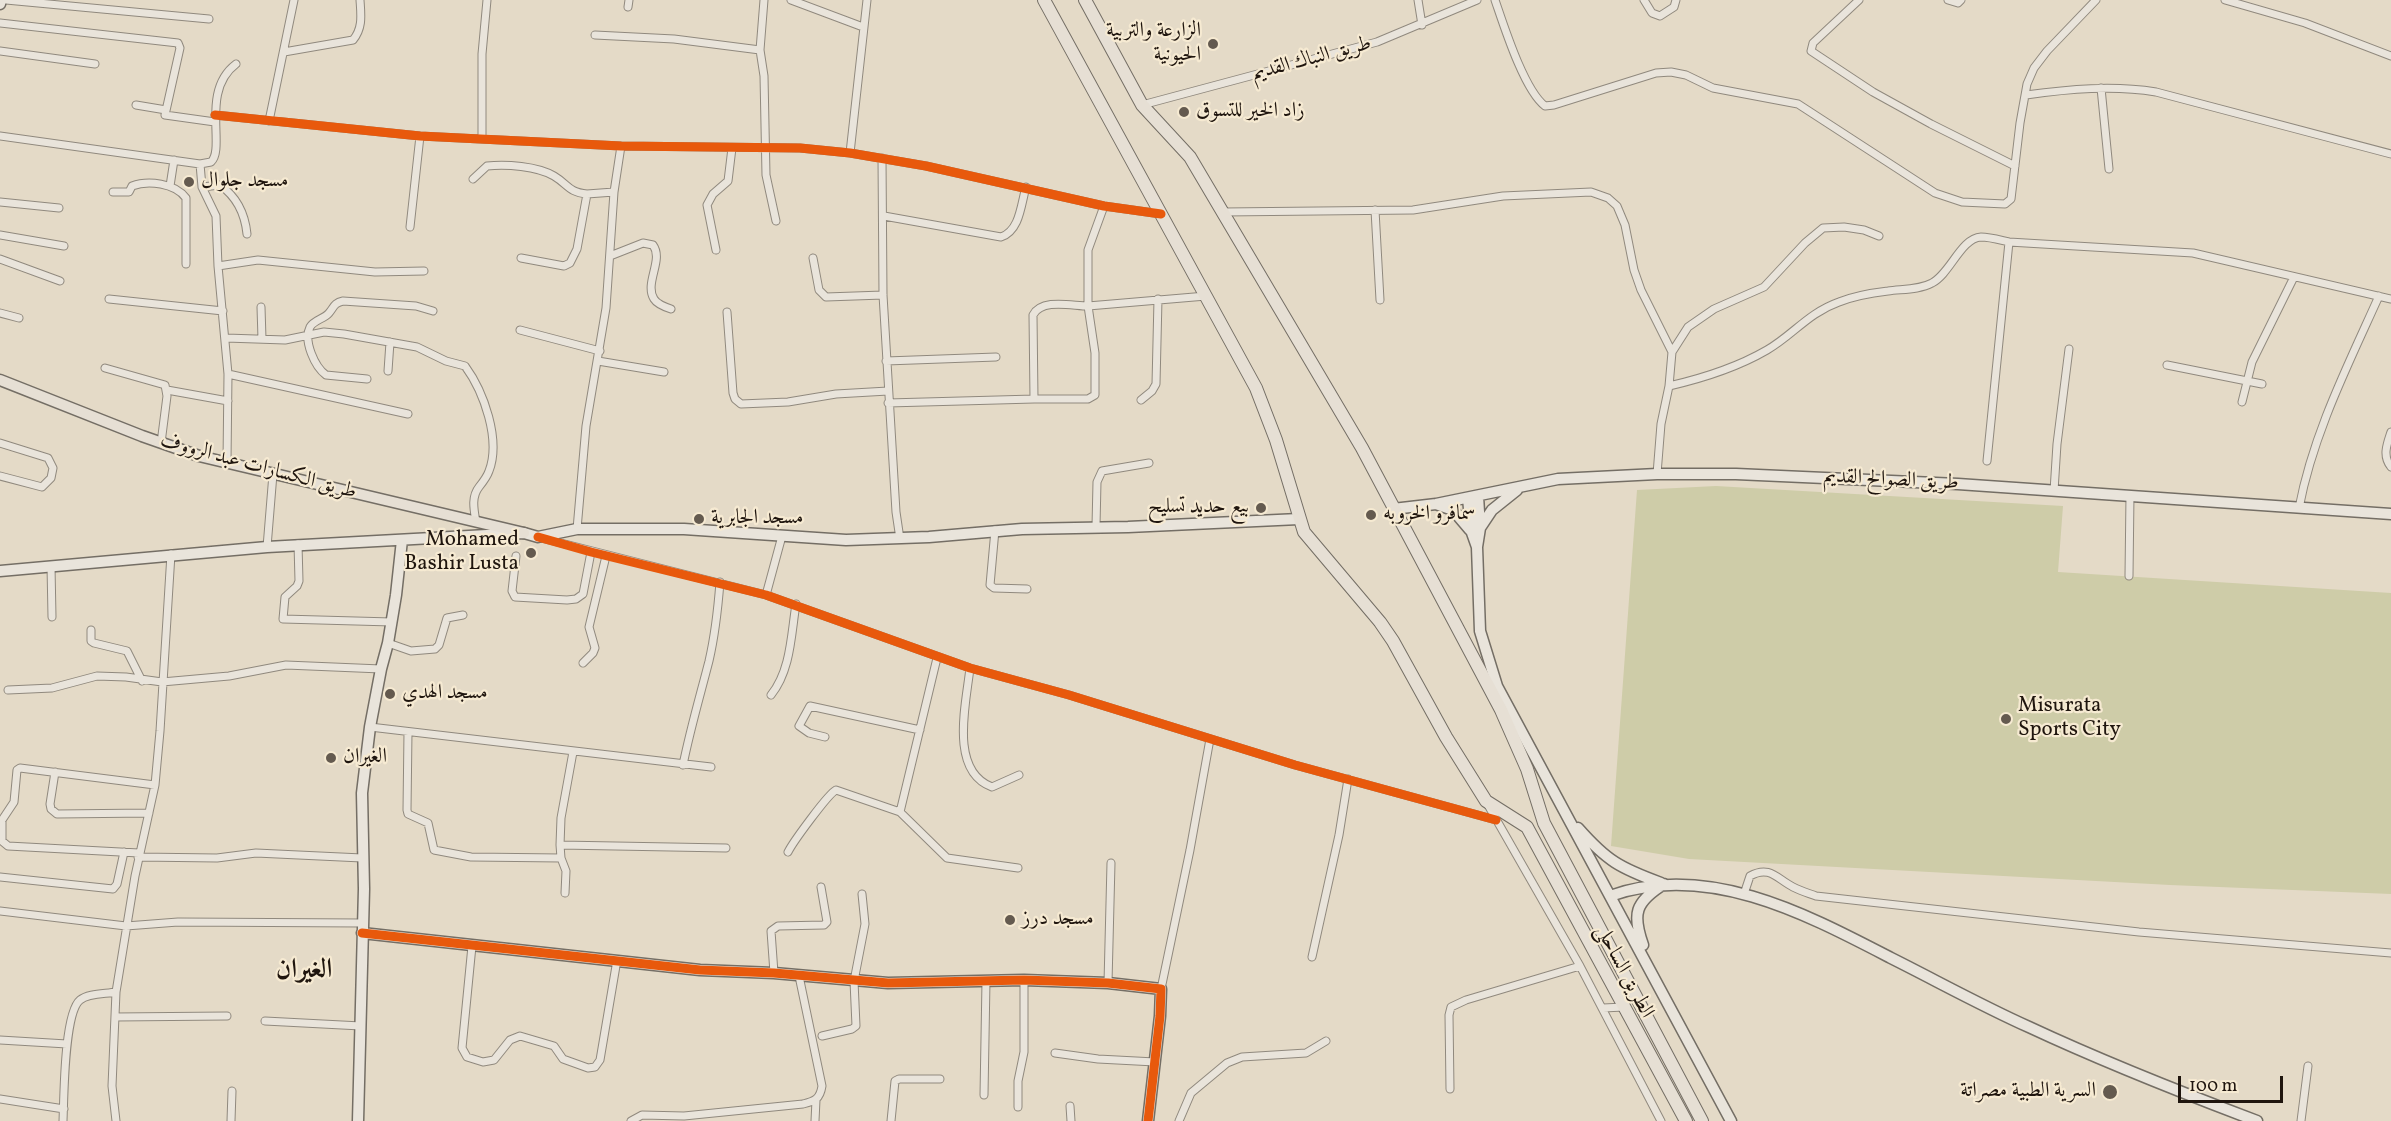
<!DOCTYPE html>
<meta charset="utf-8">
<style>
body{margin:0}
#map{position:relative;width:2391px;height:1121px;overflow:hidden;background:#e4dac7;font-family:Vollkorn,serif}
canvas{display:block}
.scale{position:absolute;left:2178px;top:1076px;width:105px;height:27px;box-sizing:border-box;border:3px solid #1f150e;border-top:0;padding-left:8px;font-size:18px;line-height:21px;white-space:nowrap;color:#1f150e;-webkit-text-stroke:4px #f6ead2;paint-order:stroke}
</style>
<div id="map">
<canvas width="2391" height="1121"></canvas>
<div class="scale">100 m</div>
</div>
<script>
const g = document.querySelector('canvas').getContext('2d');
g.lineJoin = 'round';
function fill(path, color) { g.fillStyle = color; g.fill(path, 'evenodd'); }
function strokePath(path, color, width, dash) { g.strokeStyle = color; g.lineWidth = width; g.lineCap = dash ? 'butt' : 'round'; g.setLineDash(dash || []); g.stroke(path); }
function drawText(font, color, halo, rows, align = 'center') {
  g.font = font + ' Vollkorn,Amiri,serif'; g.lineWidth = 4.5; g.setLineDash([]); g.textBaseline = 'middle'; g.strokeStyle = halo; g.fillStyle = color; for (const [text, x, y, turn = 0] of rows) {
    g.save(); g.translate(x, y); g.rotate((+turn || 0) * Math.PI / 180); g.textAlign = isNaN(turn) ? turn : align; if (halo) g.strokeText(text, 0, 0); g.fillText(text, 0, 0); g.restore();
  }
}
fill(new Path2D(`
 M 1716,486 L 2063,506 L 2058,572 L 2391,593 L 2391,894 L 2170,885 L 1689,859 L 1611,846 L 1637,490 Z`), '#cecca8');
const street = new Path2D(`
 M 6,0 L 209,19
 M 791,0 L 863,27
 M 1418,0 L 1422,25
 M 1495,0 C 1504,26 1524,90 1545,106 L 1554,105 L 1656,73 L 1671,72 L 1686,75 L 1713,88 L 1798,104 L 1935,193 L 1962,202 L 2005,204 L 2011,199 L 2020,123 L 2027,84 L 2034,68 L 2047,51 L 2096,0
 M 1644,0 L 1652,13 L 1660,16 L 1674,7 L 1676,0
 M 1859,0 L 1813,43 L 1811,51 L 1873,92 L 1931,124 L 2015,166
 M 1948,0 L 1958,3 L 1961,0
 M 2225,0 L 2305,23 L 2391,56
 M 628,7 L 629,0
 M 0,23 L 178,43 L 180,48 L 165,115 L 215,122
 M 595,35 L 674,39 L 760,50 L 764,76 L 766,175 L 776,221
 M 760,50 L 764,0
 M 0,51 L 95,64
 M 284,52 L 353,40 C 363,28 361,15 360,0
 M 2101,88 L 2109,169
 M 2026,95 C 2069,89 2113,85 2156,92 L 2391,154
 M 136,105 L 166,110
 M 1142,105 L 1377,42 L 1477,0
 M 215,115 L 420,136 L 621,146 L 800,148 L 850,153 L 926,166 L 1104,206 L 1161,214
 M 269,121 L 294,0
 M 0,136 L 200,164 L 211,162 C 226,148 200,91 236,64
 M 482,139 L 482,54 L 487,0
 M 850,153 L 867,0
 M 882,158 L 883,295 L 896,512 L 900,539
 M 200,164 L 202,187 L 216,216 L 218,266 L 228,374 L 227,462
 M 473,179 L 487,166 C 506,164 537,166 554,176 C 569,185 568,192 587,194
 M 170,186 L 174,160
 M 202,187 L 220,185 C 237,197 245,214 247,234
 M 113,192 L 129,192 L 132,186 C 148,180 175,183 186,198 L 186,264
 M 0,202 L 59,208
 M 1104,206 L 1088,250 L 1088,306 C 1072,306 1042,298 1033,315 L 1034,399 L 1088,399 L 1095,395 L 1095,353 L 1088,306 L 1206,296
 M 1375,210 L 1380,300
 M 1224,212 L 1413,210 L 1503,196 L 1591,192 L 1608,198 L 1617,206 L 1625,225 L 1634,270 L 1641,290 L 1672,352
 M 884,216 L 1001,237 C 1020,231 1021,204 1026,187
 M 410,227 L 420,136
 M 0,235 L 64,246
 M 716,250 L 707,205 L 713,194 L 728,181 L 732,148
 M 610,256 L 643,243 L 653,245 C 664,260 644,283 654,299 C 657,304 665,307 671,309
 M 521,258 L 564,266 L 570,263 L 577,249 L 587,194 L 614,192
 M 813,258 L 819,290 L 826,297 L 883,295
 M 0,259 L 60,281
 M 218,266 L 258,260 L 375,272 L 424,271
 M 109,299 L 223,311
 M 261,307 L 262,339
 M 727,312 L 733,393 L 735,399 L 741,404 L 788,402 L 836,394 L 888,391
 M 0,313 L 19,318
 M 520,330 L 600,351
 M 226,338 L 285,340 L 324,332 L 344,334 L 417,347 L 446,361 L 465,366 C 484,392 501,440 489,471 C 487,477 483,482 479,487 C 471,497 474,510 476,522
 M 598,361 L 664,372
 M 886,361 L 996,357
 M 2167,365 L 2262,384
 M 105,368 L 165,385 L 167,396 L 161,443
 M 388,371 L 390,342
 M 228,374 L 408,414
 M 367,379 L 326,375 C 315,367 303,341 310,327 C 314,320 324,319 329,313 C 334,307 334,303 343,301 L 416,306 L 433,311
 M 1669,386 C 1704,378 1736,368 1767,350 C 1793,335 1808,313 1839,302 C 1854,296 1871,293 1888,291 C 1902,289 1919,290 1932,283 C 1950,274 1961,238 1981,237 C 1990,237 2000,240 2009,242 L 2193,253 L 2391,299
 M 167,390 L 228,401
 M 1141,400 L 1152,391 L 1156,384 L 1158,299
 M 2242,402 L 2252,362 L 2294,277
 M 888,403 L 1034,399
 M 2391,432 C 2387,444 2382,456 2391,467
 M 0,443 L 48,458 L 53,468 L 51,478 L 42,487 L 0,476
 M 1987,461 L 2009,242
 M 1657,474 L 1661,424 L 1669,386 L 1672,352 L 1688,327 L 1714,309 L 1764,287 L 1805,243 L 1823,228 L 1844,227 L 1864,230 L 1879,236
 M 2054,491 L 2057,444 L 2069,349
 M 2299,508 C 2313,434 2348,365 2379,296
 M 1096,526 L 1097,482 L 1102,471 L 1149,463
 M 577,529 L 586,426 L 606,308 L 614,192 L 621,146
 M 995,530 L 990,585 L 994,588 L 1027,589
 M 541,538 L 766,595 L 970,668 L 1069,695 L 1295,765 L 1496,820
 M 298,544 L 299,581 L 297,586 L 285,597 L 283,619 L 392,622
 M 267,547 L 273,474
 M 516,556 L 512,591 L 515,597 L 567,600 L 576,599 L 583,594 L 591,552
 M 51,566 L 52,617
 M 2129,576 L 2130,495
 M 766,595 L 782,536
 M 91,630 L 91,641 L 94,643 L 127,651 L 142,681
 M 388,643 L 411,651 L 435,649 L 439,645 L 447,618 L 463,615
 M 583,663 L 593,653 L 595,648 L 589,627 L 606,556
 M 970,668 C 966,704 949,771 992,787 L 1019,775
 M 8,690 L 52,688 L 97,676 L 126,677 L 162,682 L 229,676 L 286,665 L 381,669
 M 771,695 C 791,670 791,635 796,604
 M 370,727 L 711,767
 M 408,732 L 407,810 L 408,814 L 428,823 L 434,850 L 471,857 L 561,858
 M 825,737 L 809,733 L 799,726 L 810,706 L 920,730
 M 573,752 L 561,818 L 560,845 L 726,848
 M 683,765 C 690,730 700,696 709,661 C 715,635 718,608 720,582
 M 55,772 L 50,804 L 51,809 L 57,814 L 149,813
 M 1488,805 L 1580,966 L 1661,1121
 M 900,812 L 937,658
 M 560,845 L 561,858 L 566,871 L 565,893
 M 788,852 C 793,842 828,794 836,790 L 900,812 L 947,858 L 1018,868
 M 139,853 L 8,846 L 2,841 L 2,820 L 14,802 L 17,770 L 20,768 L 155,785
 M 138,857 L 217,858 L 256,853 L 362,858
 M 0,877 L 113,889 L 117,884 L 124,852
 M 1744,894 L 1750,876 C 1770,865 1777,879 1793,887 C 1801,891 1808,893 1816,896 L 2139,932 L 2391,953
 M 0,911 L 126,926 L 178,922 L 362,923
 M 472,946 L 462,1048 L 467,1057 L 483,1062 L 494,1060 L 510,1040 L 520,1036 L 554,1046 L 563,1059 L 588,1068 L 595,1067 L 600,1060 L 617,960
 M 1312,957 L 1339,835 L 1348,779
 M 774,973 L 771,931 L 778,926 L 824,925 L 827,922 L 821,887
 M 1108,983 L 1111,863
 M 1161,989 L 1190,850 L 1210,739
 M 1603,1008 L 1624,1007
 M 115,1017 L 227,1016
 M 265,1021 L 361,1026
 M 822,1036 L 852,1029 L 856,1026 L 854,981 L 865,924 L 862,894
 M 0,1040 L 67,1044
 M 1055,1053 L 1098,1059 L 1155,1062
 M 1450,1089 L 1449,1015 L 1451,1007 L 1466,1000 L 1580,966
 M 984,1095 L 986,981
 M 0,1099 L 64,1109
 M 1070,1106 L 1071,1121
 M 1018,1107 L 1018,1081 L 1024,1052 L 1024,980
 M 63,1121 C 64,1098 64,1013 80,1000 C 88,993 106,994 116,992 L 135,876 L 155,785 L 160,731 L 171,554
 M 116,1121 L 112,1086 L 116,992
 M 231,1121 L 232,1091
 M 631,1121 L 642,1115 L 684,1116 L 803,1104 C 815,1101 820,1099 822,1086 L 799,976
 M 815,1121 L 816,1100
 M 891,1121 L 895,1081 L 899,1079 L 940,1079
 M 1179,1121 L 1191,1093 L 1227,1063 L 1242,1057 L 1306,1053 L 1326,1041
 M 2301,1121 L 2308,1066`);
const secondary = new Path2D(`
 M 0,4 L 1,0
 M 1478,496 L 1480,528 L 1477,547 L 1480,631 L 1497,686 L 1731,1121
 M 1468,498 L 1471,530 L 1477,547
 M 1436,504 L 1453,510 L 1470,530
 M 1393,509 L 1436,504 L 1558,479 L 1657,474 L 1736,474 L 1958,484 L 2391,514
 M 1480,528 L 1492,510 L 1517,490
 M 0,571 L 267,547 L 524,533 L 538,537 L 577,529 L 684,529 L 846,540 L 929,537 L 1022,529 L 1128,527 L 1299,519
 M 1578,828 C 1607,861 1620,868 1661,883
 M 1610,896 C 1707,861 1806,914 1891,958 C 1937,981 1982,1006 2029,1027 C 2104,1062 2180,1092 2257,1121
 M 362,933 L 700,970 L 774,973 L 888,983 L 1024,980 L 1108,983 L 1161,989 L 1160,1016 L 1148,1121
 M 1643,945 C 1632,914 1635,902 1664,884
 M 358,1121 L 364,889 L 362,793 L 370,727 L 381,669 L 388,643 L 396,595 L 402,540`);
const primary = new Path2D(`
 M 0,380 L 142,436 L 199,456 L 524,533`);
const highway = new Path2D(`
 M 1044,0 L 1256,388 L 1276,440 L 1304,532 L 1380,622 L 1393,641 L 1446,737 L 1486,801 L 1527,827 L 1686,1121
 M 1085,0 L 1142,105 L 1190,157 L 1362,448 L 1501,710 L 1527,769 L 1544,823 L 1702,1121`);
strokePath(street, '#90897e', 9);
strokePath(secondary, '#746e65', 13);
strokePath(primary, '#746e65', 13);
strokePath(highway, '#746e65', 14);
strokePath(street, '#e9e4db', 7);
strokePath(secondary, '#e9e4db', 10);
strokePath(primary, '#e6dfd4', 10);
strokePath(highway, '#e6dfd4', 12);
strokePath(new Path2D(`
 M 215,115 L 420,136 L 621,146 L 800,148 L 850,153 L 926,166 L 1104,206 L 1161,214
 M 538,537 L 591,552 L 766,595 L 970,668 L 1069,695 L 1295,765 L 1496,820
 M 362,933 L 700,970 L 774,973 L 888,983 L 1024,980 L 1108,983 L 1161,989 L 1160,1016 L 1148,1121`), '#e8590c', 9);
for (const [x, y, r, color] of [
 [1213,44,6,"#645a4f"],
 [1184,112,6,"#645a4f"],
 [189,182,6,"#645a4f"],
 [1261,508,6,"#645a4f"],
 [1371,515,6,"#645a4f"],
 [699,519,6,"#645a4f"],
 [531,553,6,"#645a4f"],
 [390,694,6,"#645a4f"],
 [2006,719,6,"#645a4f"],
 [331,758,6,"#645a4f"],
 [1010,920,6,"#645a4f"],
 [2110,1092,8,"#645a4f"]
]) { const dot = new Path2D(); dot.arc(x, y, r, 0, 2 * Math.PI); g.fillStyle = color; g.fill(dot); strokePath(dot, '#f6ead2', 2); }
drawText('21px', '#1f150e', '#f6ead2', [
 ["الزارعة والتربية",1201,32,"right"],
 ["الحيونية",1201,56,"right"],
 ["زاد الخير للتسوق",1196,112],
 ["مسجد جلوال",201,182],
 ["بيع حديد تسليح",1249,508,"right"],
 ["سمافرو الخروبه",1383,515],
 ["مسجد الجابرية",711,519],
 ["Mohamed",519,541,"right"],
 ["Bashir Lusta",519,565,"right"],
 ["مسجد الهدي",402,694],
 ["Misurata",2018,707],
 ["Sports City",2018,731],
 ["الغيران",343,758],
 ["مسجد درز",1022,920],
 ["السرية الطبية مصراتة",2096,1092,"right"]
], 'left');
drawText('21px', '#1f150e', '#f6ead2', [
 ["طريق النباك القديم",1312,60,-15],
 ["طريق الكسارات عبد الرووف",258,468,15],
 ["طريق الصوالح القديم",1891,481,3],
 ["الطريق الساحلى",1623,972,62]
]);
drawText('bold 27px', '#1f150e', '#f6ead2', [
 ["الغيران",304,972]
]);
</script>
